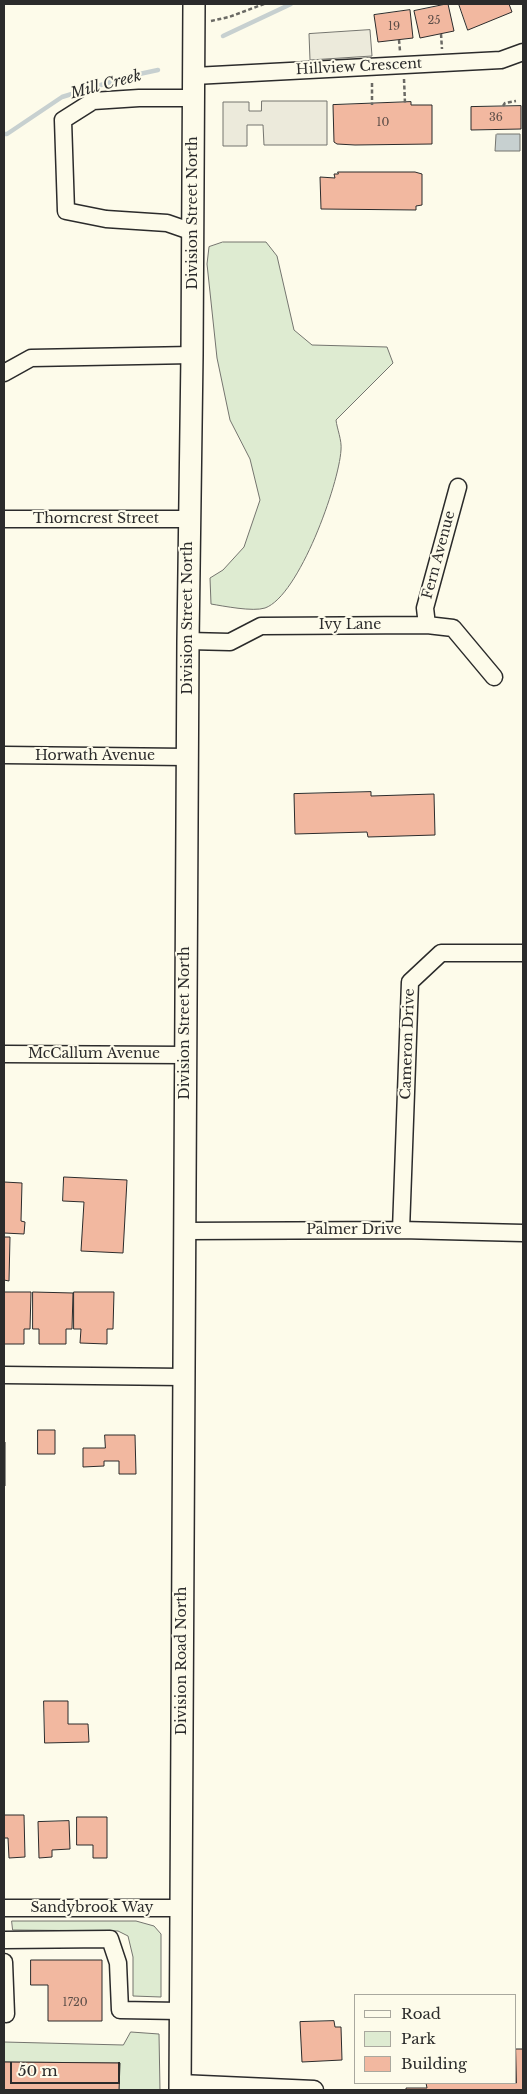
<!DOCTYPE html>
<style>
body{margin:0}
#map{position:relative;width:527px;height:2094px;overflow:hidden;background:#fdfbea;font-family:"Libre Baskerville",serif}
canvas{display:block}
.frame{position:absolute;inset:0;border:5px solid #2b2b2b;pointer-events:none}
.legend{position:absolute;left:354px;top:1994px;width:162px;height:90px;box-sizing:border-box;background:#fdfbea;border:1px solid #a9a89e;margin:0;padding:6px 9px;list-style:none;font-size:15px;color:#2b2b2b}
.legend li{display:flex;align-items:center;gap:10px;height:25px}
.legend b{width:25px;border:1px solid #a9a89e}
.scale{position:absolute;left:10px;top:2062px;width:110px;height:22px;box-sizing:border-box;border:2px solid #2b2b2b;border-top:0;padding-left:6px;font-size:15px;line-height:18px;white-space:nowrap;color:#2b2b2b;-webkit-text-stroke:4px #fdfbea;paint-order:stroke}
</style>
<div id="map">
<canvas width="527" height="2094"></canvas>
<div class="frame"></div>
<ul class="legend">
<li><b style="height:6px;background:#fdfbea"></b>Road</li>
<li><b style="height:14px;background:#deebd1"></b>Park</li>
<li><b style="height:14px;background:#f2b8a0"></b>Building</li>
</ul>
<div class="scale">50 m</div>
</div>
<script>
const g = document.querySelector('canvas').getContext('2d');
g.lineJoin = 'round';
function fill(path, color) { g.fillStyle = color; g.fill(path, 'evenodd'); }
function strokePath(path, color, width, dash) { g.strokeStyle = color; g.lineWidth = width; g.lineCap = dash ? 'butt' : 'round'; g.setLineDash(dash || []); g.stroke(path); }
function drawText(font, color, halo, rows, align = 'center') {
  g.font = font + ' "Libre Baskerville",serif'; g.lineWidth = 4; g.setLineDash([]); g.textBaseline = 'middle'; g.strokeStyle = halo; g.fillStyle = color; for (const [text, x, y, turn = 0] of rows) {
    g.save(); g.translate(x, y); g.rotate((+turn || 0) * Math.PI / 180); g.textAlign = isNaN(turn) ? turn : align; if (halo) g.strokeText(text, 0, 0); g.fillText(text, 0, 0); g.restore();
  }
}
const green = new Path2D(`
 M 223,242 L 266,242 L 277,256 L 294,330 L 312,345 L 387,347 L 393,363 L 336,420 C 337,429 342,440 341,450 C 339,484 299,596 265,608 C 253,612 223,606 211,604 L 210,578 L 223,570 L 244,547 L 260,500 L 250,459 L 230,420 L 217,358 L 207,264 L 209,247 Z
 M 12,1921 L 136,1921 L 154,1926 L 161,1934 L 161,1997 L 133,1996 L 133,1957 L 128,1936 L 118,1931 L 13,1930 Z
 M 131,2032 L 159,2034 L 160,2090 L 119,2090 L 119,2063 L 4,2062 L 4,2042 L 123,2045 Z`);
fill(green, '#deebd1');
strokePath(green, '#74746e', 1);
const parking = new Path2D(`
 M 370,30 L 372,56 L 310,60 L 309,34 Z
 M 262,101 L 327,101 L 327,145 L 264,145 L 263,125 L 247,125 L 247,146 L 223,146 L 223,102 L 249,102 L 249,111 L 261,111 Z`);
fill(parking, '#eceadb');
strokePath(parking, '#74746e', 1);
const water = new Path2D(`
 M 497,134 L 520,134 L 520,151 L 495,151 L 496,135 Z`);
fill(water, '#c7d0d0');
strokePath(water, '#74746e', 1);
strokePath(new Path2D(`
 M 223,36 L 291,4
 M 4,134 L 7,134 L 62,97 L 130,76 L 158,70`), '#c7d0d0', 4.5);
const building = new Path2D(`
 M 448,4 L 454,31 L 420,38 L 414,11 Z
 M 459,4 L 509,4 L 512,12 L 468,30 Z
 M 410,10 L 413,38 L 378,42 L 374,15 Z
 M 411,102 L 411,105 L 432,105 L 432,144 L 355,145 L 337,144 L 334,142 L 333,105 Z
 M 521,106 L 521,129 L 471,130 L 471,107 Z
 M 338,172 L 415,172 L 422,174 L 422,205 L 416,206 L 416,210 L 321,209 L 320,177 L 335,178 L 334,174 L 338,174 Z
 M 371,792 L 371,796 L 434,794 L 435,835 L 368,837 L 367,832 L 295,834 L 294,794 Z
 M 64,1177 L 127,1180 L 123,1253 L 81,1251 L 84,1202 L 63,1201 Z
 M 4,1182 L 22,1183 L 21,1221 L 25,1222 L 24,1234 L 4,1233 Z
 M 4,1237 L 10,1237 L 9,1281 L 4,1280 Z
 M 4,1292 L 31,1292 L 30,1329 L 24,1329 L 24,1344 L 4,1344 Z
 M 33,1292 L 73,1293 L 72,1329 L 66,1329 L 66,1344 L 39,1344 L 39,1329 L 33,1329 Z
 M 74,1292 L 114,1292 L 113,1329 L 107,1329 L 107,1344 L 80,1343 L 81,1329 L 74,1329 Z
 M 38,1430 L 55,1430 L 55,1454 L 38,1454 Z
 M 105,1435 L 135,1435 L 136,1474 L 119,1474 L 119,1461 L 104,1461 L 104,1466 L 83,1467 L 83,1448 L 105,1448 Z
 M 4,1442 L 5,1442 L 5,1486 L 4,1486 Z
 M 44,1701 L 68,1701 L 68,1724 L 88,1724 L 89,1742 L 45,1743 Z
 M 4,1815 L 24,1815 L 25,1857 L 9,1858 L 8,1838 L 4,1838 Z
 M 77,1817 L 107,1817 L 107,1858 L 93,1858 L 93,1845 L 77,1845 Z
 M 69,1821 L 70,1849 L 52,1850 L 52,1857 L 39,1858 L 38,1822 Z
 M 31,1960 L 102,1960 L 102,2021 L 48,2021 L 48,1985 L 31,1985 Z
 M 334,2021 L 335,2027 L 341,2027 L 342,2060 L 302,2062 L 300,2022 Z
 M 516,2049 L 523,2049 L 523,2090 L 406,2090 L 406,2088 L 427,2088 L 426,2083 L 516,2083 Z
 M 4,2062 L 120,2063 L 119,2090 L 4,2090 Z`);
fill(building, '#f2b8a0');
strokePath(building, '#2b2b2b', 1);
const minor = new Path2D(`
 M 194,76 L 501,60 L 523,52
 M 193,232 L 167,223 L 106,219 L 66,211 L 63,120 L 93,101 L 139,98 L 194,98
 M 4,373 L 31,358 L 192,355
 M 4,519 L 188,519
 M 427,625 L 425,608 L 458,487
 M 188,641 L 230,642 L 261,626 L 427,625 L 453,628 L 494,677
 M 4,755 L 187,757
 M 4,1054 L 185,1055
 M 401,1230 L 410,982 L 441,953 L 523,953
 M 185,1231 L 401,1230 L 523,1233
 M 4,1375 L 183,1377
 M 4,1908 L 180,1908
 M 4,1940 L 110,1939 L 118,1963 L 120,2010 L 180,2011
 M 4,1962 L 6,2014
 M 180,2083 L 314,2089 L 315,2090`);
const major = new Path2D(`
 M 180,2090 L 188,641 L 192,355 L 194,4`);
strokePath(minor, '#2b2b2b', 19);
strokePath(major, '#2b2b2b', 24);
strokePath(new Path2D(`
 M 211,21 L 229,17 L 264,4
 M 441,34 L 442,49
 M 399,40 L 400,51
 M 404,79 L 405,103
 M 372,83 L 372,105
 M 503,106 L 505,103 L 516,101`), '#6a6964', 2.5, [4, 2.5]);
strokePath(minor, '#fdfbea', 16);
strokePath(major, '#fdfbea', 21);
drawText('11px', '#5d4e48', null, [
 ["25",434,21],
 ["19",394,27],
 ["36",496,118],
 ["10",383,123],
 ["1720",75,2003]
]);
drawText('14px', '#2b2b2b', '#fdfbea', [
 ["Hillview Crescent",359,67,-3],
 ["Division Street North",193,213,-90],
 ["Thorncrest Street",96,519],
 ["Fern Avenue",439,555,-75],
 ["Division Street North",188,618,-90],
 ["Ivy Lane",350,625],
 ["Horwath Avenue",95,756],
 ["Division Street North",185,1023,-90],
 ["Cameron Drive",408,1044,-88],
 ["McCallum Avenue",94,1054],
 ["Palmer Drive",354,1230],
 ["Division Road North",182,1661,-90],
 ["Sandybrook Way",92,1908]
]);
drawText('italic 15px', '#2b2b2b', '#fdfbea', [
 ["Mill Creek",106,85,-15]
]);
</script>
